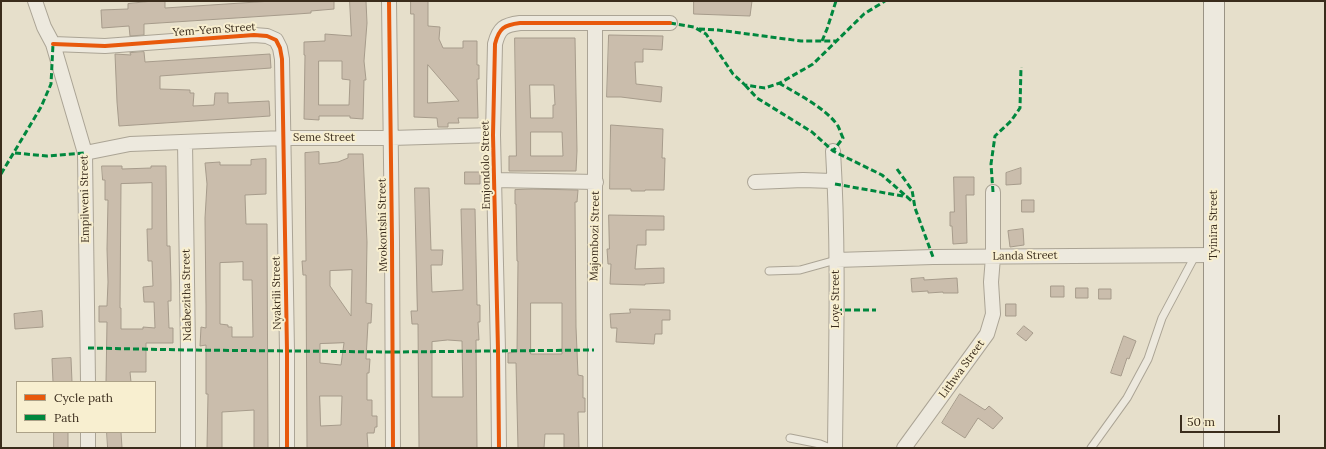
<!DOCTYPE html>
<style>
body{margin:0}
#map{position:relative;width:1326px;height:449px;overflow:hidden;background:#e6dfcb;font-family:Lora,serif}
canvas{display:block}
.frame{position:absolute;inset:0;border:2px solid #3a2c1c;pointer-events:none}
.legend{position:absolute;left:16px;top:381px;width:140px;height:52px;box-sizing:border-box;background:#f8efd0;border:1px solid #aca188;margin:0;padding:5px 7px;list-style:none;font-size:12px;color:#3a2c1c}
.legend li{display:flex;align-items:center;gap:8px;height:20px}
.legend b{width:20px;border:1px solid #aca188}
.scale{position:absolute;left:1180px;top:415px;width:100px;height:18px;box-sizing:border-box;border:2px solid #3a2c1c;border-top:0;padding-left:5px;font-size:12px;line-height:14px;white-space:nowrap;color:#3a2c1c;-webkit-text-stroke:3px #f8efd0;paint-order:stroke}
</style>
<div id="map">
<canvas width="1326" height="449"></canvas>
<div class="frame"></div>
<ul class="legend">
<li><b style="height:5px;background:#e8590c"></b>Cycle path</li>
<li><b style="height:5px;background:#00873e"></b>Path</li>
</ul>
<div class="scale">50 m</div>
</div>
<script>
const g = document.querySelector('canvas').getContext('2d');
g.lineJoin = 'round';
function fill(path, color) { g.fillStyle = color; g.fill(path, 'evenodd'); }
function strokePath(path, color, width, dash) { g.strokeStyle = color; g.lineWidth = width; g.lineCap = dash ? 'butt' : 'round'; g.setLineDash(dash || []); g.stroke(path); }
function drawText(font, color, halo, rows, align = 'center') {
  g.font = font + ' Lora,serif'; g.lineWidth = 4; g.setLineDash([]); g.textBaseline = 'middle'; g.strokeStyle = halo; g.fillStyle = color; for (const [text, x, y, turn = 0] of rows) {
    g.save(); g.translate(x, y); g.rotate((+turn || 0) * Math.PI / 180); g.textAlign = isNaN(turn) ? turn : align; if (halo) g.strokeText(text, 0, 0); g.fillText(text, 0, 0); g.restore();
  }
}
const building = new Path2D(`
 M 153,1 L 165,1 L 165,8 L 272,1 L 334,1 L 334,9 L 311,11 L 311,13 L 297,14 L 144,24 L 144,35 L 130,36 L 129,26 L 102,28 L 101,10 L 128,9 L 128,4 Z
 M 350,1 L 366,1 L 367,23 L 364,61 L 366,80 L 364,80 L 363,119 L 350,118 L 350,116 L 319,116 L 319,120 L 304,119 L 305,55 L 304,55 L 304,42 L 325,41 L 325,34 L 351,36 ZM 319,61 L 342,61 L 342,79 L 350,80 L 349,105 L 319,105 Z
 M 411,1 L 428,1 L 428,26 L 440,27 L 439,39 L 443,48 L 463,48 L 463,41 L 477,41 L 477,65 L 479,65 L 479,79 L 477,79 L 478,118 L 458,118 L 459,123 L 448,123 L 448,127 L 438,127 L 437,118 L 414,117 L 414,14 L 411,14 ZM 428,65 L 459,101 L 428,103 Z
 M 694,1 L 752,1 L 750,16 L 694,14 Z
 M 609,35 L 663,36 L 662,50 L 643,49 L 643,62 L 635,62 L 636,84 L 662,87 L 661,102 L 621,97 L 607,97 Z
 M 515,38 L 575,38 L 577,151 L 576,171 L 509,171 L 509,156 L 516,156 ZM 530,85 L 554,85 L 555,105 L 553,105 L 553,118 L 531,118 ZM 531,132 L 562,132 L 563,156 L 531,156 Z
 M 144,52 L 145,62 L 270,54 L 271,68 L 160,76 L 160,89 L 190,90 L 190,93 L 194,93 L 193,106 L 214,105 L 215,93 L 228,93 L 228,103 L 269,101 L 270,116 L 119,126 L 117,102 L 115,54 L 131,55 L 130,53 Z
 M 611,125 L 663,129 L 662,158 L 665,158 L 664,190 L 645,190 L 645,191 L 631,191 L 631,189 L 610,189 Z
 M 319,152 L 319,164 L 338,162 L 348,158 L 348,154 L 363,154 L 367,242 L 366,303 L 372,304 L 371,323 L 368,323 L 366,359 L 370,359 L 369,373 L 367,373 L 367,400 L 372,400 L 372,416 L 377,416 L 377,427 L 375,427 L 374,433 L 367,433 L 368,448 L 307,448 L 306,275 L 303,275 L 302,261 L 306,261 L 305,153 ZM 352,270 L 351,316 L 330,286 L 330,271 ZM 344,343 L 341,365 L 320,363 L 320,344 ZM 320,396 L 342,396 L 341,425 L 321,426 Z
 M 266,159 L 266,194 L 245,195 L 246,224 L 267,224 L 268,448 L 254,448 L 254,410 L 222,412 L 222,448 L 207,448 L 208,394 L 206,394 L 206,345 L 200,346 L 201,327 L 206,328 L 206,306 L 205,218 L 207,184 L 205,163 L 220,162 L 220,165 L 251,165 L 251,160 ZM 243,262 L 243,280 L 252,280 L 253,337 L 232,337 L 232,327 L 228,327 L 228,325 L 220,324 L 220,263 Z
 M 102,166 L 122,166 L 122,169 L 151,168 L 151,166 L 166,166 L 167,246 L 170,246 L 171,284 L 171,301 L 168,301 L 169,328 L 173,328 L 173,343 L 146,343 L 146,372 L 130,372 L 131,382 L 106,382 L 107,322 L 99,322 L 99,306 L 107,306 L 108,282 L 107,249 L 108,200 L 105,200 L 105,180 L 103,180 ZM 152,183 L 152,229 L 147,229 L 148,261 L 152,261 L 153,286 L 143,287 L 144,302 L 154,302 L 155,328 L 143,327 L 143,329 L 121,329 L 121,308 L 120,308 L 121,184 Z
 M 1021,168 L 1021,184 L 1006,185 L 1006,173 Z
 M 465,172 L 480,172 L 480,184 L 465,184 Z
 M 954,177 L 974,177 L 974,195 L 966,195 L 967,243 L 953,244 L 952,226 L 950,226 L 950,212 L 954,212 Z
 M 415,188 L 429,188 L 431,250 L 443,250 L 442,265 L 431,265 L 432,292 L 463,290 L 461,209 L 475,209 L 477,305 L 480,305 L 480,322 L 478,322 L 479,340 L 476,340 L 477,448 L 419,448 L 418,324 L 412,324 L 411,311 L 417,311 ZM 448,340 L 462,341 L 463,397 L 432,397 L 432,342 Z
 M 534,189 L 578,190 L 577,202 L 575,202 L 576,327 L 578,375 L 583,376 L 583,398 L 585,398 L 585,412 L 578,412 L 579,448 L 564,448 L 564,434 L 545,434 L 544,448 L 518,448 L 516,363 L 508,363 L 508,353 L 517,352 L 518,261 L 517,261 L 516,204 L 515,204 L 515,190 ZM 531,303 L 562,303 L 562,354 L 531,354 Z
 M 1022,200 L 1034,200 L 1034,212 L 1022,212 Z
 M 609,215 L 664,216 L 664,230 L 646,230 L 646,245 L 637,245 L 635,269 L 664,268 L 664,283 L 645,284 L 645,285 L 610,284 L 611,264 L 608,264 L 607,249 L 609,249 Z
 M 1023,229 L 1024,245 L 1010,247 L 1008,231 Z
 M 924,278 L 924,280 L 957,278 L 958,293 L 943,293 L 943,292 L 928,293 L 928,291 L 912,292 L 911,279 Z
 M 1051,286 L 1064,286 L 1064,297 L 1051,297 Z
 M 1076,288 L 1088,288 L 1088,298 L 1076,298 Z
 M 1099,289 L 1111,289 L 1111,299 L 1099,299 Z
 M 1006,304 L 1016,304 L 1016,316 L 1006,316 Z
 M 630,309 L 670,310 L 670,320 L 662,320 L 662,334 L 655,334 L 654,344 L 616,342 L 617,328 L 611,328 L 610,314 L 630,313 Z
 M 42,311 L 43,327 L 15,329 L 14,314 Z
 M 1024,326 L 1033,333 L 1026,341 L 1017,334 Z
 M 1124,336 L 1136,341 L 1129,359 L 1127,358 L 1121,376 L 1111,373 Z
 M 71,358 L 72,382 L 53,382 L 52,359 Z
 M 960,394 L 985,410 L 989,406 L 1003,418 L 993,429 L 978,418 L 965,438 L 942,423 Z
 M 54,432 L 68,432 L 68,448 L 54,448 Z
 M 107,432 L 121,432 L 122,448 L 108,448 Z`);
fill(building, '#cabdac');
strokePath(building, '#a69b8b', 1);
const lane = new Path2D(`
 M 769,271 L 800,270 L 836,260
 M 790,438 L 820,444 L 830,448
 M 1091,448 L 1127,398 L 1148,359 L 1162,318 L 1196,254`);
const street = new Path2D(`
 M 35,1 L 44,27 L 53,44 L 85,153 L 88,382
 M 389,1 L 392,242 L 393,448
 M 53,44 L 105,46 L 254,35 L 267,36 L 276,40 L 280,48 L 282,59 L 287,351 L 287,448
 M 185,142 L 188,350 L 188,448
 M 833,151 C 839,250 836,349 835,448
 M 85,153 L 130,144 L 284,138 L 391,138 L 493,135
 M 495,180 L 596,182
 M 755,182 L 803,180 L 832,181 L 835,184
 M 836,260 L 933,257 L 1214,255
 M 88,448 L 88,432
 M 499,448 L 498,350 L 493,135 L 495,44 C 499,28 504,25 520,23 L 670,23
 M 595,448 C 594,307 596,165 595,24
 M 904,448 L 987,334 L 993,314 L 991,282 L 993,257 L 993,192`);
const secondary = new Path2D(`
 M 1214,1 L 1214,448`);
strokePath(lane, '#aba495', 9);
strokePath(street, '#aba495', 16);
strokePath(secondary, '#9a9385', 22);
strokePath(lane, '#ede9de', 7);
strokePath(street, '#ede9de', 14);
strokePath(secondary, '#ede9de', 20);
strokePath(new Path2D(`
 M 670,23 L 694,27 L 706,34 L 733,74 L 745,85 L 765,88 L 780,83 L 813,64 L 864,14 L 885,1
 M 699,29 L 718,30 L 801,41 L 837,41
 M 822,41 L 827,29 L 836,1
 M 779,83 C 797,94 826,108 838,126 C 840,130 841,134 843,138 L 833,151
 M 745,85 L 757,98 L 812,132 L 833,151 L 882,175 L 914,203
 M 15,153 L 47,156 L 85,153
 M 897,169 L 912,190 L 915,208 L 933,257
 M 1,174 L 41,107 L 51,84 L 53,44
 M 835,184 L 908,197
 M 993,192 L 991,164 L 995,136 L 1011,121 L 1020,108 L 1021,67
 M 836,310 L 876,310
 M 88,348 L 188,350 L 393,352 L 594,350`), '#00873e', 3, [6, 3]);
strokePath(new Path2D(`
 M 389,1 L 392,242 L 393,448
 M 53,44 L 105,46 L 254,35 L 267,36 L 276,40 L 280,48 L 282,59 L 287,351 L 287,448
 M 499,448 L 498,350 L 493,135 L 495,44 C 499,28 504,25 520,23 L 670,23`), '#e8590c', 4);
drawText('11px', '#3a2c1c', '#f8efd0', [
 ["Yem-Yem Street",214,30,-4],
 ["Seme Street",324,138],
 ["Emjondolo Street",486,165,-91],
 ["Empilweni Street",85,199,-91],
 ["Mvokontshi Street",383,225,-91],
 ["Tyinira Street",1214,225,-90],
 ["Majombozi Street",595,236,-89],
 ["Landa Street",1025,256,-1],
 ["Nyakrili Street",277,293,-91],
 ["Ndabezitha Street",187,295,-91],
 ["Loye Street",836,299,-90],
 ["Lithwa Street",962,369,-54]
]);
</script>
